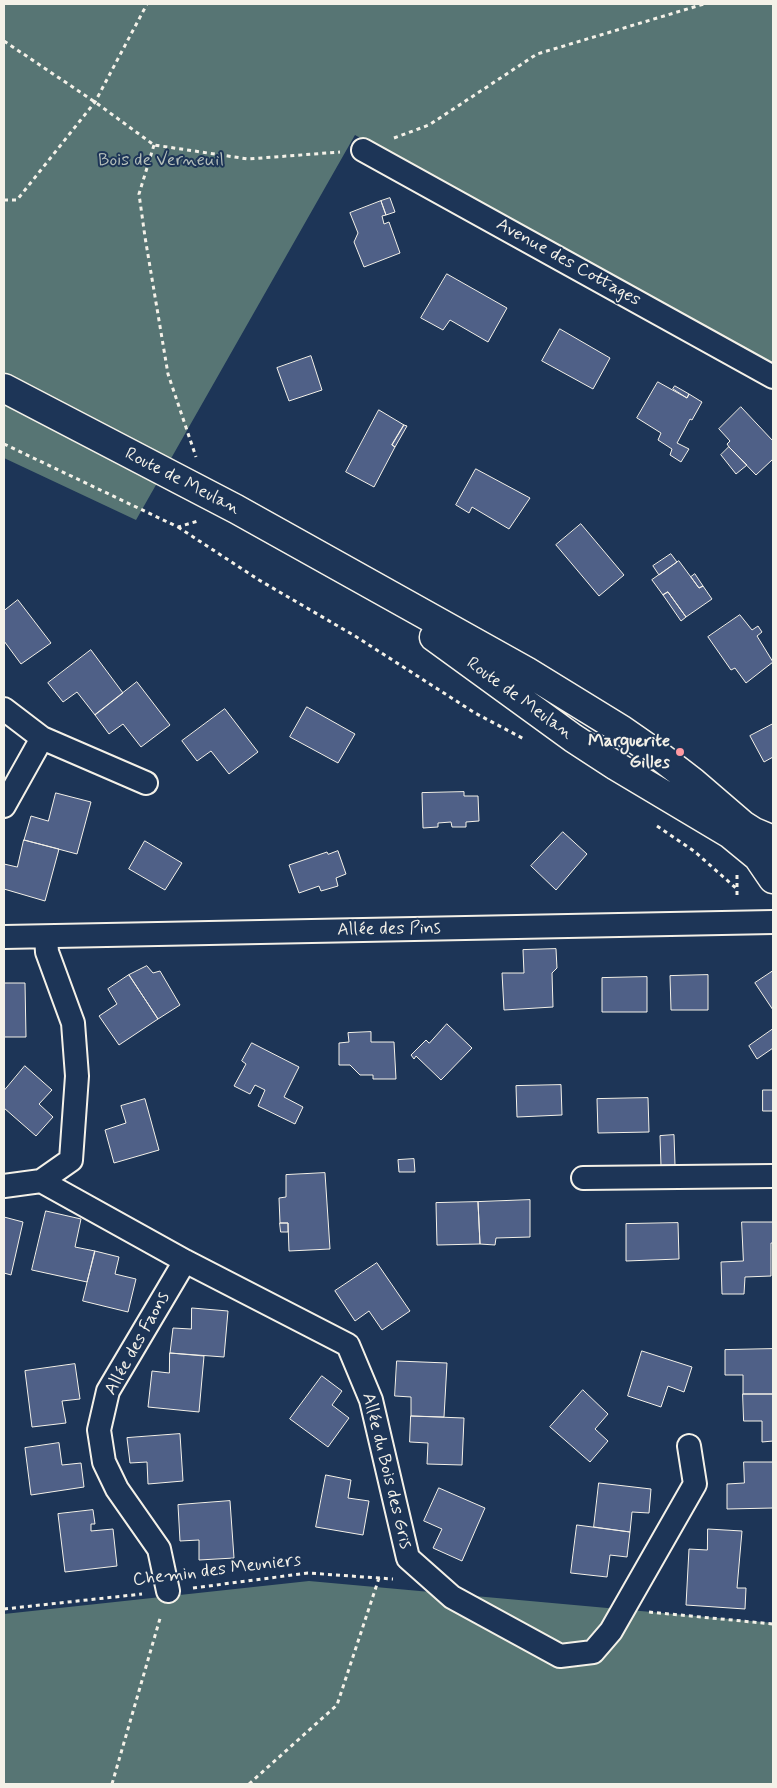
<!DOCTYPE html>
<meta charset="utf-8">
<style>
body{margin:0}
#map{position:relative;width:777px;height:1788px;overflow:hidden;background:#1d3557;font-family:Mynerve,sans-serif}
canvas{display:block}
.frame{position:absolute;inset:0;border:5px solid #f4f1e8;pointer-events:none}
</style>
<div id="map">
<canvas width="777" height="1788"></canvas>
<div class="frame"></div>
</div>
<script>
const g = document.querySelector('canvas').getContext('2d');
g.lineJoin = 'round';
function fill(path, color) { g.fillStyle = color; g.fill(path, 'evenodd'); }
function strokePath(path, color, width, dash) { g.strokeStyle = color; g.lineWidth = width; g.lineCap = dash ? 'butt' : 'round'; g.setLineDash(dash || []); g.stroke(path); }
function drawText(font, color, halo, rows, align = 'center') {
  g.font = font + ' Mynerve,sans-serif'; g.lineWidth = 4; g.setLineDash([]); g.textBaseline = 'middle'; g.strokeStyle = halo; g.fillStyle = color; for (const [text, x, y, turn = 0] of rows) {
    g.save(); g.translate(x, y); g.rotate((+turn || 0) * Math.PI / 180); g.textAlign = isNaN(turn) ? turn : align; if (halo) g.strokeText(text, 0, 0); g.fillText(text, 0, 0); g.restore();
  }
}
fill(new Path2D(`
 M 4,4 L 773,4 L 773,369 L 355,135 L 136,520 L 4,458 Z
 M 309,1581 L 773,1623 L 773,1784 L 4,1784 L 4,1614 Z`), '#577574');
const building = new Path2D(`
 M 390,198 L 395,212 L 386,215 L 381,201 Z
 M 381,201 L 386,215 L 382,216 L 384,224 L 389,222 L 400,253 L 364,267 L 354,242 L 358,233 L 350,213 Z
 M 447,274 L 507,308 L 488,342 L 450,320 L 443,330 L 421,318 Z
 M 560,329 L 610,358 L 593,389 L 542,361 Z
 M 311,356 L 322,390 L 289,401 L 277,368 Z
 M 658,382 L 687,398 L 689,394 L 702,402 L 692,420 L 690,419 L 677,443 L 689,449 L 681,462 L 670,455 L 672,449 L 658,440 L 661,433 L 637,418 Z
 M 675,386 L 689,394 L 687,398 L 673,389 Z
 M 741,407 L 773,441 L 773,459 L 756,475 L 729,447 L 727,444 L 730,441 L 719,429 Z
 M 379,410 L 404,425 L 392,445 L 395,447 L 374,487 L 346,472 Z
 M 404,425 L 407,426 L 395,447 L 392,445 Z
 M 729,447 L 747,465 L 736,474 L 721,455 Z
 M 476,469 L 530,498 L 509,529 L 472,507 L 469,513 L 456,505 Z
 M 581,524 L 624,575 L 599,596 L 556,545 Z
 M 671,554 L 677,562 L 659,575 L 653,566 Z
 M 679,561 L 699,588 L 703,586 L 712,599 L 686,617 L 668,592 L 663,595 L 652,580 Z
 M 695,574 L 703,586 L 699,588 L 691,577 Z
 M 668,592 L 686,617 L 681,621 L 663,595 Z
 M 18,600 L 51,643 L 21,664 L 4,641 L 4,611 Z
 M 740,615 L 752,630 L 758,626 L 762,632 L 757,636 L 773,662 L 746,683 L 735,668 L 731,670 L 708,637 Z
 M 91,650 L 123,693 L 95,715 L 77,692 L 63,702 L 48,683 Z
 M 137,682 L 170,725 L 141,747 L 123,724 L 109,734 L 95,715 Z
 M 307,707 L 355,734 L 338,763 L 290,737 Z
 M 225,709 L 258,752 L 229,774 L 211,751 L 197,761 L 182,741 Z
 M 773,724 L 773,757 L 764,762 L 750,736 Z
 M 464,792 L 464,796 L 478,796 L 479,821 L 466,822 L 466,827 L 452,827 L 451,822 L 438,823 L 438,827 L 423,828 L 422,793 Z
 M 56,793 L 91,802 L 77,854 L 24,840 L 31,816 L 48,821 Z
 M 563,832 L 587,854 L 556,890 L 531,866 Z
 M 24,840 L 59,849 L 45,901 L 4,889 L 4,864 L 17,867 Z
 M 145,841 L 182,863 L 165,890 L 129,869 Z
 M 338,851 L 346,874 L 336,878 L 338,886 L 321,891 L 319,886 L 299,893 L 289,865 L 327,852 L 328,854 Z
 M 556,949 L 557,968 L 552,973 L 553,1007 L 504,1010 L 502,973 L 524,973 L 523,950 Z
 M 147,966 L 153,973 L 160,971 L 180,1005 L 158,1019 L 129,975 Z
 M 773,971 L 773,1010 L 755,983 Z
 M 129,975 L 158,1019 L 119,1045 L 99,1016 L 117,1004 L 108,989 Z
 M 708,975 L 708,1010 L 671,1010 L 670,976 Z
 M 647,977 L 647,1012 L 602,1012 L 602,978 Z
 M 4,983 L 25,983 L 26,1037 L 4,1037 Z
 M 447,1024 L 472,1048 L 441,1080 L 416,1056 L 414,1059 L 411,1055 L 426,1040 L 429,1043 Z
 M 773,1029 L 773,1048 L 757,1059 L 749,1046 Z
 M 371,1032 L 371,1042 L 394,1042 L 396,1079 L 373,1079 L 373,1075 L 360,1075 L 350,1065 L 339,1065 L 339,1043 L 349,1042 L 348,1033 Z
 M 252,1043 L 299,1067 L 284,1097 L 303,1107 L 295,1124 L 258,1106 L 265,1090 L 255,1085 L 250,1094 L 234,1086 L 246,1064 L 242,1061 Z
 M 25,1066 L 52,1090 L 39,1104 L 53,1117 L 36,1136 L 4,1108 L 4,1091 Z
 M 561,1085 L 562,1115 L 517,1117 L 516,1086 Z
 M 763,1090 L 773,1090 L 773,1111 L 763,1111 Z
 M 648,1098 L 649,1132 L 598,1133 L 597,1099 Z
 M 145,1099 L 159,1150 L 114,1163 L 105,1130 L 126,1123 L 121,1106 Z
 M 674,1135 L 675,1165 L 661,1166 L 660,1136 Z
 M 414,1159 L 415,1172 L 399,1172 L 398,1160 Z
 M 325,1173 L 330,1249 L 289,1251 L 288,1223 L 280,1223 L 279,1198 L 286,1197 L 286,1175 Z
 M 530,1200 L 530,1237 L 496,1238 L 495,1245 L 480,1244 L 478,1202 Z
 M 478,1202 L 480,1244 L 437,1245 L 436,1203 Z
 M 46,1211 L 81,1219 L 75,1247 L 95,1251 L 87,1282 L 32,1270 Z
 M 4,1217 L 23,1222 L 11,1275 L 4,1273 Z
 M 742,1222 L 773,1222 L 773,1243 L 771,1243 L 771,1276 L 745,1277 L 744,1294 L 722,1294 L 721,1262 L 743,1261 Z
 M 280,1223 L 288,1223 L 288,1232 L 281,1232 Z
 M 678,1223 L 679,1259 L 626,1261 L 626,1224 Z
 M 95,1251 L 119,1257 L 115,1274 L 136,1279 L 128,1312 L 83,1301 Z
 M 377,1263 L 410,1311 L 382,1330 L 369,1311 L 355,1321 L 335,1291 Z
 M 192,1308 L 228,1311 L 224,1357 L 170,1353 L 173,1328 L 191,1329 Z
 M 773,1349 L 773,1394 L 743,1394 L 743,1375 L 725,1375 L 725,1350 Z
 M 642,1351 L 692,1367 L 684,1392 L 668,1386 L 661,1407 L 628,1396 Z
 M 170,1353 L 204,1356 L 199,1412 L 148,1407 L 152,1371 L 169,1373 Z
 M 397,1361 L 447,1363 L 444,1417 L 411,1416 L 411,1397 L 395,1396 Z
 M 75,1364 L 80,1399 L 62,1401 L 66,1423 L 32,1427 L 25,1371 Z
 M 322,1376 L 342,1391 L 332,1405 L 349,1418 L 328,1447 L 290,1419 Z
 M 583,1390 L 608,1414 L 595,1429 L 608,1441 L 590,1462 L 550,1427 Z
 M 743,1394 L 773,1394 L 773,1441 L 762,1442 L 762,1421 L 744,1421 Z
 M 411,1416 L 464,1418 L 462,1465 L 427,1464 L 428,1443 L 410,1442 Z
 M 180,1434 L 183,1481 L 148,1484 L 147,1462 L 130,1463 L 127,1438 Z
 M 59,1443 L 62,1465 L 81,1463 L 84,1487 L 31,1495 L 25,1448 Z
 M 744,1462 L 773,1462 L 773,1508 L 727,1509 L 727,1484 L 744,1483 Z
 M 326,1475 L 351,1480 L 348,1498 L 369,1501 L 363,1535 L 316,1527 Z
 M 599,1483 L 651,1489 L 649,1513 L 632,1512 L 630,1532 L 594,1527 Z
 M 439,1488 L 485,1508 L 462,1561 L 433,1548 L 442,1529 L 424,1521 Z
 M 230,1501 L 234,1558 L 199,1560 L 199,1540 L 180,1541 L 178,1505 Z
 M 93,1510 L 95,1524 L 91,1524 L 91,1531 L 113,1529 L 117,1566 L 65,1572 L 58,1514 Z
 M 577,1525 L 630,1532 L 627,1557 L 610,1555 L 607,1577 L 571,1573 Z
 M 708,1529 L 742,1531 L 737,1588 L 746,1588 L 745,1609 L 686,1605 L 689,1549 L 707,1550 Z`);
fill(building, '#4f6087');
strokePath(building, '#f4f1e8', 1);
const street = new Path2D(`
 M 363,150 L 773,377
 M 4,709 L 42,738 L 146,783
 M 4,806 L 42,738
 M 4,937 L 773,922
 M 583,1178 L 773,1176
 M 41,1181 L 185,1261 L 348,1345 L 371,1400 L 408,1558 L 452,1597 L 560,1656 L 593,1652 L 611,1631 L 695,1484 L 689,1446
 M 4,1186 L 41,1181 L 71,1160 L 77,1076 L 73,1023 L 47,952 L 46,937
 M 168,1591 L 159,1549 L 117,1489 L 104,1462 L 99,1430 L 108,1391 L 185,1261`);
const secondary = new Path2D(`
 M 4,388 L 236,509 L 526,671 L 622,730 L 658,755 L 693,782 L 743,825 L 754,832 L 773,840
 M 434,637 L 573,738 L 616,766 L 730,834 L 758,857 L 773,879`);
strokePath(street, '#f4f1e8', 26);
strokePath(secondary, '#f4f1e8', 31);
strokePath(new Path2D(`
 M 4,41 L 95,102 L 154,145 L 248,159 L 340,152
 M 394,138 L 429,125 L 537,54 L 704,4
 M 154,145 L 139,194 L 145,237 L 168,374 L 196,457
 M 4,200 L 17,200 L 95,102 L 147,4
 M 4,444 L 178,527 L 198,521
 M 178,527 L 259,580 L 355,636 L 475,713 L 524,739
 M 657,826 L 694,851 L 737,889
 M 737,875 L 737,899
 M 193,1588 L 308,1573 L 393,1579
 M 4,1609 L 142,1594
 M 649,1612 L 773,1624
 M 112,1784 L 161,1615
 M 249,1784 L 337,1705 L 379,1578`), '#f4f1e8', 3, [4, 4]);
strokePath(street, '#1d3557', 22);
strokePath(secondary, '#1d3557', 28);
for (const [x, y, r, color] of [
 [680,752,5,"#ff9aa2"]
]) { const dot = new Path2D(); dot.arc(x, y, r, 0, 2 * Math.PI); g.fillStyle = color; g.fill(dot); strokePath(dot, '#1d3557', 2); }
drawText('18px', '#b5bfba', '#1d3557', [
 ["Bois de Verneuil",161,161]
]);
drawText('18px', '#f4f1e8', '#1d3557', [
 ["Avenue des Cottages",568,263,29],
 ["Route de Meulan",182,482,27],
 ["Route de Meulan",519,699,36],
 ["Allée des Pins",389,930,-1],
 ["Allée des Faons",138,1344,-61],
 ["Allée du Bois des Gris",386,1471,76],
 ["Chemin des Meuniers",217,1571,-7]
]);
drawText('bold 18px', '#f4f1e8', '#1d3557', [
 ["Marguerite",670,742],
 ["Gilles",670,763]
], 'right');
</script>
